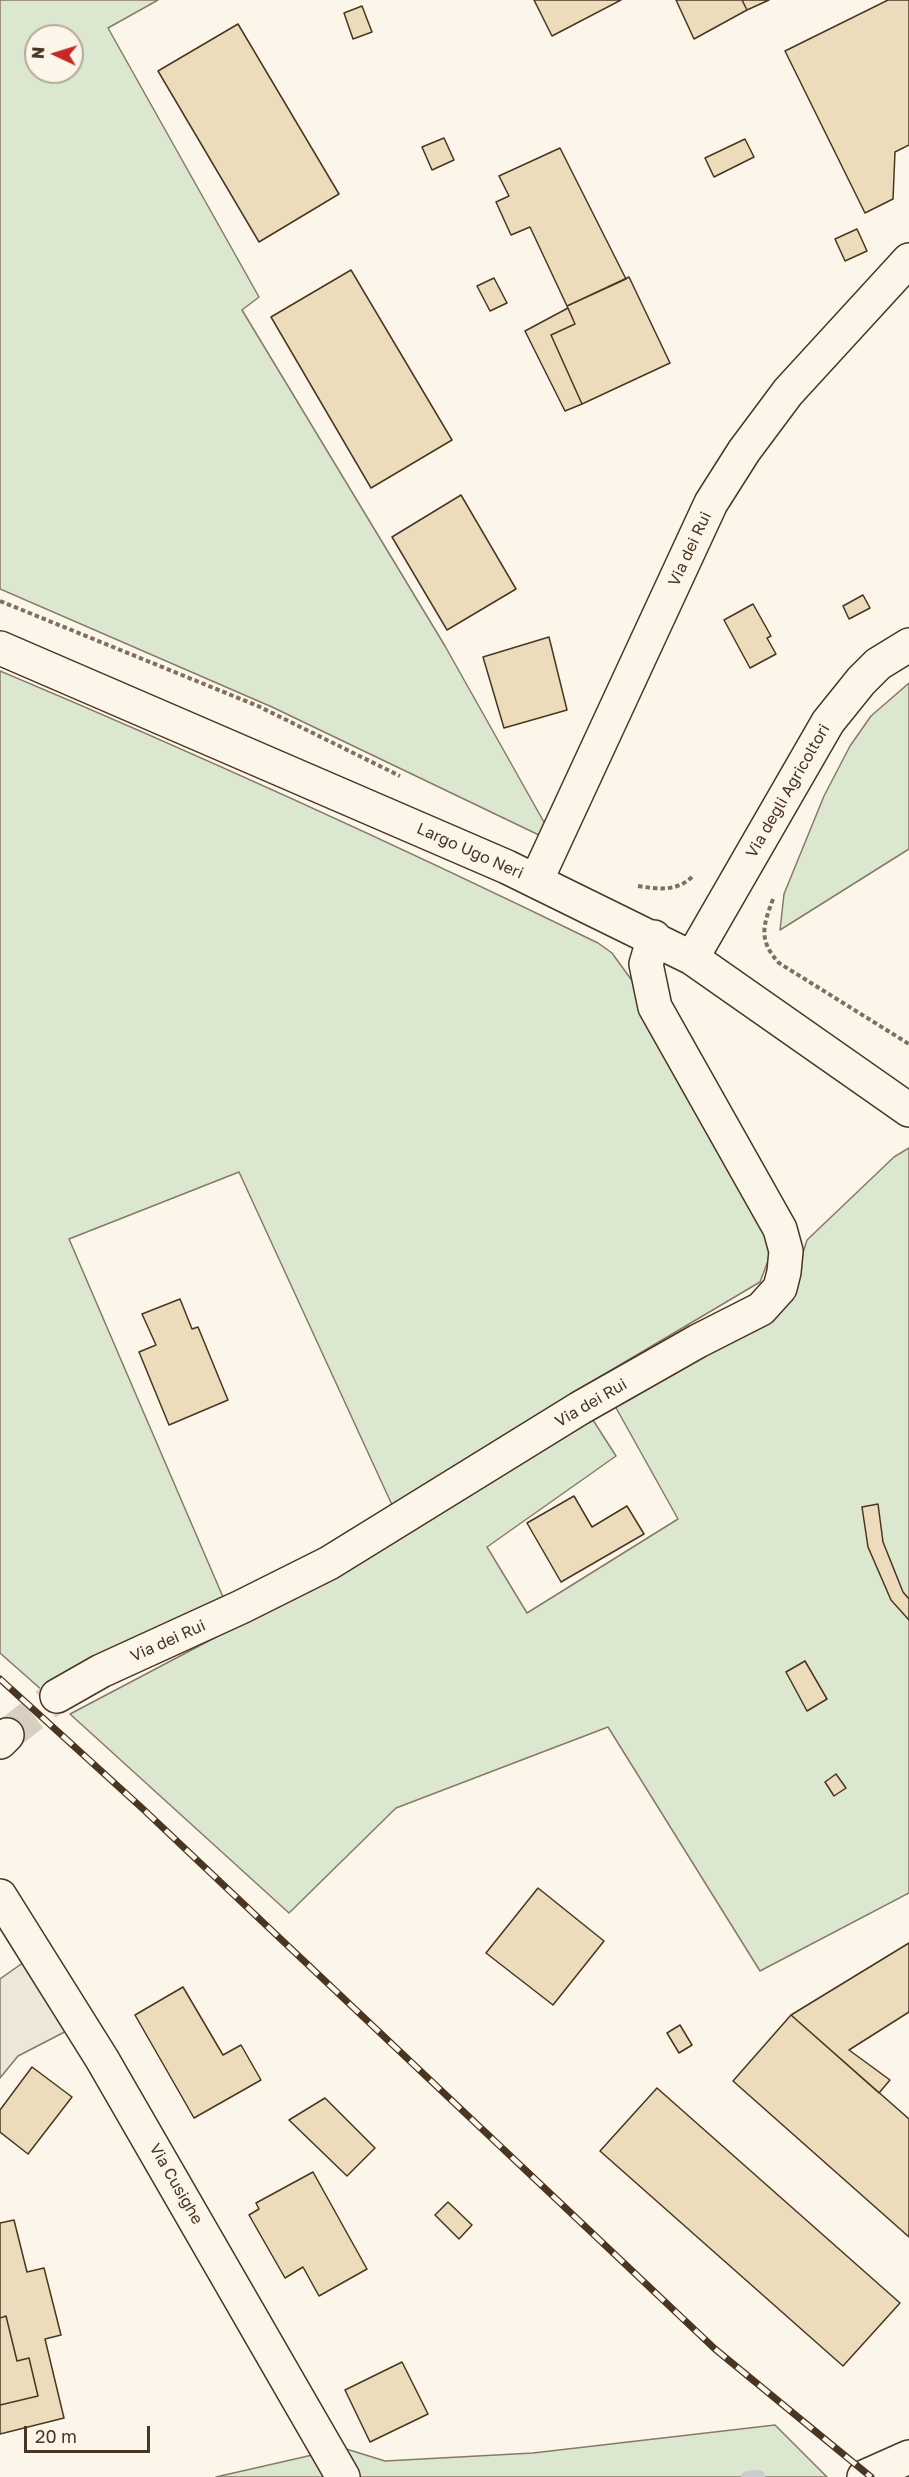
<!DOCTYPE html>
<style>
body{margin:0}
#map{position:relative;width:909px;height:2477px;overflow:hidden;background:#fbf6e9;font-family:"Golos Text",sans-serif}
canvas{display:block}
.north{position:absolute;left:24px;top:24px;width:60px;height:60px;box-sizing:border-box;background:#fbf6e9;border:2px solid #b4a999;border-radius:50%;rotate:274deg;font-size:16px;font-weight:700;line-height:24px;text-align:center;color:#4a3520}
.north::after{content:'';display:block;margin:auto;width:21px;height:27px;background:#c62828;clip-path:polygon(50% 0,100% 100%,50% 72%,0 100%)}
.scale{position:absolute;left:24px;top:2426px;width:126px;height:27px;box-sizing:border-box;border:3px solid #4a3520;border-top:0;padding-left:8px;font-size:18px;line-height:21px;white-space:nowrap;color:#4a3520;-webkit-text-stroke:4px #fbf6e9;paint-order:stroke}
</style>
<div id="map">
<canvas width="909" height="2477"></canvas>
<div class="north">N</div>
<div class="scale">20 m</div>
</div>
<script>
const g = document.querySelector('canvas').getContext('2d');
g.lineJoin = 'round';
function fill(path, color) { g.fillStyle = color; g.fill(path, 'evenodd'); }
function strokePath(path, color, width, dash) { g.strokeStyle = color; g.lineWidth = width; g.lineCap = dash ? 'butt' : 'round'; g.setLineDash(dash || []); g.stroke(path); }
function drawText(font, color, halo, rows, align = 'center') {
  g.font = font + ' "Golos Text",sans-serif'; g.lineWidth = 4.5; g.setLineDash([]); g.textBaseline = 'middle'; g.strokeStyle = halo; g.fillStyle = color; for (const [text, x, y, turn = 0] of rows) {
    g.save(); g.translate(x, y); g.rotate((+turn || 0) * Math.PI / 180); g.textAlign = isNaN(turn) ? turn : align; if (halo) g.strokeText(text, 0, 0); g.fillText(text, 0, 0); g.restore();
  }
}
const green = new Path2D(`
 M 0,0 L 158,0 L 108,28 L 259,297 L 242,310 L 445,646 L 549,831 L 541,836 L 272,707 L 0,589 ZM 36,36 L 72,36 L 72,72 L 36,72 Z
 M 0,671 C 202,756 401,847 598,943 L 612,953 L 633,982 L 773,1248 L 760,1282 L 581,1388 L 393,1507 L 239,1172 L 69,1239 L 223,1597 L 43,1691 L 0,1653 Z
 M 909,683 L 909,849 L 780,930 L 784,894 L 824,796 L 850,746 L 871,716 Z
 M 909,1148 L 909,1893 L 760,1971 L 608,1727 L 396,1808 L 289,1913 L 70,1714 L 237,1626 L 593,1420 L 616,1456 L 487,1547 L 527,1613 L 678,1519 L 615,1406 L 757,1327 L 791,1291 L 807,1240 L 894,1157 Z
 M 775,2425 L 827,2477 L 216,2477 L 343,2448 L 385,2461 L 533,2453 Z`);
fill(green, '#dce7d0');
strokePath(green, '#887966', 1.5);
const parking = new Path2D(`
 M 37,1953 L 80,2024 L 18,2056 L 0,2078 L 0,1979 Z`);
fill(parking, '#ede7d9');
strokePath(parking, '#887966', 1.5);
strokePath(new Path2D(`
 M 747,2477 L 759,2476`), '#c9cecd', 12);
const building = new Path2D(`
 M 534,0 L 621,0 L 552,36 Z
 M 676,0 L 742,0 L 747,10 L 694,39 Z
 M 742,0 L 769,0 L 747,10 Z
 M 888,0 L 909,0 L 909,145 L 895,152 L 893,199 L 865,213 L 785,51 Z
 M 362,6 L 372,32 L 353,39 L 344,13 Z
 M 238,24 L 339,194 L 259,242 L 158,71 Z
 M 444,138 L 454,160 L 432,170 L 422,147 Z
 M 745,139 L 754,157 L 714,177 L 705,158 Z
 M 560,148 L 626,279 L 567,306 L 530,227 L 511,235 L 496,202 L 509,196 L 499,176 Z
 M 857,229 L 867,251 L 845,261 L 835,239 Z
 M 351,270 L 452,440 L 371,488 L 271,317 Z
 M 629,277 L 670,363 L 582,404 L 551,335 L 575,324 L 567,306 Z
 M 494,278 L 507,303 L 490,311 L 477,286 Z
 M 568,308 L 575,324 L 551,335 L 582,404 L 565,411 L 525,331 Z
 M 461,495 L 516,589 L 447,630 L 392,537 Z
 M 863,595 L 870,608 L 849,619 L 843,606 Z
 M 753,604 L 771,636 L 767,638 L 776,654 L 750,668 L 724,620 Z
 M 549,637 L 567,710 L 504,728 L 483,657 Z
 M 180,1299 L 192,1329 L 198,1327 L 228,1400 L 169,1425 L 139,1352 L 156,1345 L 142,1314 Z
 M 574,1496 L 592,1527 L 627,1506 L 644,1534 L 561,1582 L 527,1523 Z
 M 878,1504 L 883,1542 L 903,1592 L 909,1599 L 909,1620 L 891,1600 L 868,1547 L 862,1507 Z
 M 805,1661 L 827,1699 L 807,1711 L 786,1672 Z
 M 836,1774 L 846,1788 L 834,1796 L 825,1782 Z
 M 538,1888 L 604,1941 L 553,2005 L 486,1953 Z
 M 909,1943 L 909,2012 L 849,2050 L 890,2080 L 879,2093 L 791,2015 Z
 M 183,1987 L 223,2055 L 241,2045 L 261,2080 L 194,2118 L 135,2015 Z
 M 791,2015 L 909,2119 L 909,2237 L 733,2081 Z
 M 680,2025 L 692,2045 L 679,2053 L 667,2033 Z
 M 32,2067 L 72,2097 L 28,2154 L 0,2132 L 0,2110 Z
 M 657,2088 L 900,2303 L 843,2366 L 600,2151 Z
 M 325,2098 L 375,2148 L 347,2176 L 289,2120 Z
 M 313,2172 L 367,2269 L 319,2296 L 303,2267 L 285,2278 L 249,2215 L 259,2209 L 256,2203 Z
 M 448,2202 L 472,2225 L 459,2239 L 435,2215 Z
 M 14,2220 L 27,2272 L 44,2268 L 61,2335 L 45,2339 L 64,2418 L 0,2434 L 0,2405 L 38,2396 L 29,2358 L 17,2361 L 6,2316 L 0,2318 L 0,2223 Z
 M 6,2316 L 17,2361 L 29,2358 L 38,2396 L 0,2405 L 0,2318 Z
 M 402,2362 L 428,2414 L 370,2442 L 345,2390 Z`);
fill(building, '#ecdcbc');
strokePath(building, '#4a3520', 1.5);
strokePath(new Path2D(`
 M 7,1735 L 57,1696`), '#d8cfc1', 33, [33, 16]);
const minor = new Path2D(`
 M 0,648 L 507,867 L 692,958 L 909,1110
 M 536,881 L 711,503 L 744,451 L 788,392 L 909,260
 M 692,958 L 828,722 L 861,681 L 878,664 L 909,645
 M 57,1696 L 101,1671 L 241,1607 L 329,1563 L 580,1408 L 698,1341 L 761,1309 L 780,1288 L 784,1272 L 786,1251 L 780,1229 L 655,1007 L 646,964 L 654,937
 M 0,1742 L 7,1735
 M 0,1896 L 102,2059 L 343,2477
 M 864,2477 L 909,2457`);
strokePath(minor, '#4a3520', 36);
strokePath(new Path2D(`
 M 0,601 L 258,706 L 400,776
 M 638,886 C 658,889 676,892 692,877
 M 773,899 C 763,926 758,940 779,963 L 909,1044`), '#7f6f5c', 4, [4.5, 3]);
strokePath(minor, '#fbf6e9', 33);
const rail = new Path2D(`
 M 0,1679 L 143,1809 L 715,2349 L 871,2477`);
strokePath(rail, '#4a3520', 7);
strokePath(rail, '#fbf6e9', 4.5, [14]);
drawText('16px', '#4a3520', '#fbf6e9', [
 ["Via dei Rui",690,549,-65],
 ["Via degli Agricoltori",788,791,-60],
 ["Largo Ugo Neri",470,851,24],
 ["Via dei Rui",591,1403,-30],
 ["Via dei Rui",168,1641,-24],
 ["Via Cusighe",176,2184,60]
]);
</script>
